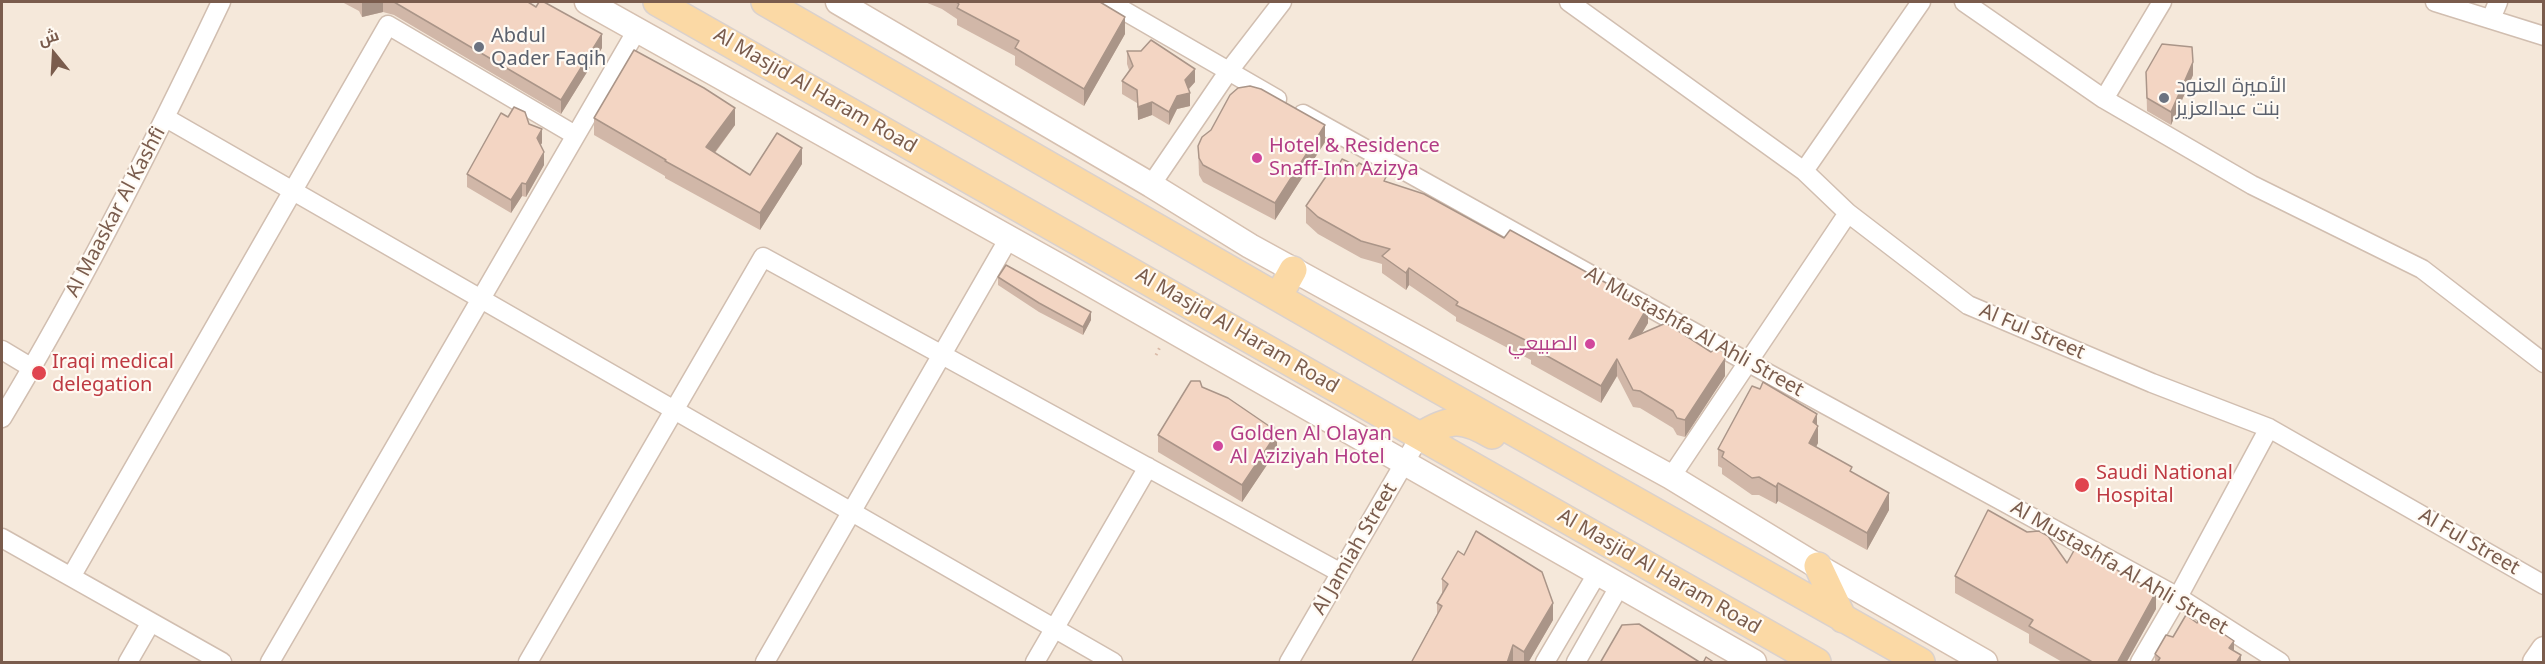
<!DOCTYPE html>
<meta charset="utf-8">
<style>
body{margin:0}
#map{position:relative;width:2545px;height:664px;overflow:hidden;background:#fdf6ec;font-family:"Noto Sans",Cairo,sans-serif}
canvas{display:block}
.frame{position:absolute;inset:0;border:3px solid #7a5c4d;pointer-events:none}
.north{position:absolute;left:24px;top:24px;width:60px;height:60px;-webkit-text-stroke:4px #fffaf3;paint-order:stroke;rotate:342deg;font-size:16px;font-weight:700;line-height:24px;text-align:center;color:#7a5c4d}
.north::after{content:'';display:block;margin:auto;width:21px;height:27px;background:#7a5c4d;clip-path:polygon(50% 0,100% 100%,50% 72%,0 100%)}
</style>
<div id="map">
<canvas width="2545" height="664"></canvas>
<div class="frame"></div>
<div class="north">ش</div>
</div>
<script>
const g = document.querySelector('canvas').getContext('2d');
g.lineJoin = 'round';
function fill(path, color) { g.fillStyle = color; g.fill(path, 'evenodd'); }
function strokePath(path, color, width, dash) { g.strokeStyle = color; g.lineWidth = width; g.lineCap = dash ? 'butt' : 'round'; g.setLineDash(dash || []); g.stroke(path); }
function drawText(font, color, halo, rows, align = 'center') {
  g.font = font + ' "Noto Sans",Cairo,sans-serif'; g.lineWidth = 4.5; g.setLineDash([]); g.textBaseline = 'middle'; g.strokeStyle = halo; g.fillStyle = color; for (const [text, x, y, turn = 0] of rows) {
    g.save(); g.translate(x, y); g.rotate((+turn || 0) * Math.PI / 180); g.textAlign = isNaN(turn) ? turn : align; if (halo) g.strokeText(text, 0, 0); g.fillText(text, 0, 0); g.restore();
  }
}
fill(new Path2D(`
 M 2,2 L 2543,2 L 2543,662 L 2,662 Z`), '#f5e8da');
const street = new Path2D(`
 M 1109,2 L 1277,99
 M 1569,2 L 1804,171 L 1848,213 L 1968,305 L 2152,383 L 2269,428 L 2544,585
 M 1964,2 L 2104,99 L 2252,185 L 2422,269 L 2544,363
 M 2435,2 L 2544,36
 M 2491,19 L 2498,2
 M 2104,99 L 2162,2
 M 1303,114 L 1749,363 L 2178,597 L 2280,662
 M 166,118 L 1113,662
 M 1804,171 L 1921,2
 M 1151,185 L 1228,72 L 1282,2
 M 2,350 L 32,368
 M 2,418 C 83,284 154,143 221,2
 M 1671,477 L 1848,213
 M 2,538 L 222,662
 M 71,577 L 388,25 L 575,135
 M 128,662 L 151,622
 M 270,662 L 637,30
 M 528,662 L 763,257 L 1341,573
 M 765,662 L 1009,238
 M 1035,662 L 1148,467
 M 1289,662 L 1420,436
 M 1545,662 L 1598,572
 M 1576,662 L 1620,585
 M 2140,662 L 2178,597 L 2269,428`);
const secondary = new Path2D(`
 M 587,2 L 1059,266 L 1754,662
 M 838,2 L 1151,185 L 1250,246 L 1671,477 L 1822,569 L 1985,662
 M 2535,662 L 2544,649`);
const primary = new Path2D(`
 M 657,2 L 1817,662
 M 765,2 L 1420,379 L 1921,662
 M 1278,297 L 1293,270
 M 1420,436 C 1450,418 1462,417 1492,435
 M 1818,566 L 1843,619`);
strokePath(street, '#d1beb0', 21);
strokePath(secondary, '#d6c0b0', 27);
strokePath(primary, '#dad1cd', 30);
strokePath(new Path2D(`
 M 1156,355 L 1160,347`), '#d9b8a5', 3, [1.5, 4.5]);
strokePath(street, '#fff', 18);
strokePath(secondary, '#fff', 24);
strokePath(primary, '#fbd9a5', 27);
fill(new Path2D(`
 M 342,2 L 528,2 L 602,48 L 561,114 L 394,15 L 383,12 L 362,17 L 359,11 Z
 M 925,2 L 1100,2 L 1125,34 L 1084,106 L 1015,65 L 1015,56 L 957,25 L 957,19 L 942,9 Z
 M 1127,51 L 1195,82 L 1189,89 L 1190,106 L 1177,109 L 1169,125 L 1152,115 L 1138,120 L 1137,103 L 1122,94 L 1122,81 L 1129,70 L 1127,64 Z
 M 2146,72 L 2193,75 L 2171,125 L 2147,111 Z
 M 508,117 L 542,143 L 540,145 L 544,165 L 526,197 L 522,196 L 511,213 L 467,187 L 467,174 Z
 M 594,118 L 735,125 L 715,153 L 750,175 L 802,164 L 760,230 L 665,178 L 665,176 L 594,135 Z
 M 1325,142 L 1275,220 L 1203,182 L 1199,175 L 1198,146 Z
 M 1357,166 L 1648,323 L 1642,333 L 1725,376 L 1685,437 L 1677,435 L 1673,428 L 1640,408 L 1633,407 L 1617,376 L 1601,403 L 1531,364 L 1531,360 L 1456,321 L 1456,317 L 1409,285 L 1406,290 L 1382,273 L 1382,264 L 1361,258 L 1318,234 L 1306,223 L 1306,206 L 1334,174 Z
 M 998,277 L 1091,320 L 1083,335 L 1039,312 L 998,285 Z
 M 1202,387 L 1277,450 L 1242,502 L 1158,452 L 1158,435 Z
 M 1817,425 L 1818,443 L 1816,447 L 1852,472 L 1889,510 L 1867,550 L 1778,501 L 1776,504 L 1759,495 L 1752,495 L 1722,474 L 1722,468 L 1718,466 L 1718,449 Z
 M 2067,563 L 2156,609 L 2126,663 L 2064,663 L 2029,643 L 2029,634 L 1955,593 L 1955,576 Z
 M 1442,579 L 1553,620 L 1528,663 L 1411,663 L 1437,614 L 1437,603 L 1442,594 Z
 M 2173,637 L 2234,651 L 2241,663 L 2155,663 L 2155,654 Z`), '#d1b7a8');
fill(new Path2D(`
 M 367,2 L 383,2 L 383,12 L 362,17 L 362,3 Z
 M 1125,17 L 1125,34 L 1084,106 L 1084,89 Z
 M 602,34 L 602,48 L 561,114 L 561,100 Z
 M 2193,62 L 2193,75 L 2171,125 L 2171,112 Z
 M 1195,69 L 1195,82 L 1185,93 L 1185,80 Z
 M 1190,93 L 1190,106 L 1177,109 L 1169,125 L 1169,112 L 1177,96 Z
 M 1152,102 L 1152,115 L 1138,120 L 1138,107 Z
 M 735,108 L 735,125 L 706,164 L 706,147 Z
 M 1325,125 L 1325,142 L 1275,220 L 1275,203 Z
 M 542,129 L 542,143 L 537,151 L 537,138 Z
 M 802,148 L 802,164 L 760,230 L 760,213 Z
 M 544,152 L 544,165 L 526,197 L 526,184 Z
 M 522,183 L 522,196 L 511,213 L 511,200 Z
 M 1409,268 L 1409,285 L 1406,290 L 1406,273 Z
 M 1648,306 L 1648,323 L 1629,355 L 1629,339 Z
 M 1091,312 L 1091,320 L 1083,335 L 1083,327 Z
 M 1617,359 L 1617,376 L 1601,403 L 1601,386 Z
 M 1725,359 L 1725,376 L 1685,437 L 1685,420 Z
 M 1817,414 L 1817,429 L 1818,426 L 1818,443 L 1809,460 L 1809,443 L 1813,422 Z
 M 1277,433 L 1277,450 L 1242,502 L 1242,485 Z
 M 1778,483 L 1778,501 L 1776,504 L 1776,487 Z
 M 1889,493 L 1889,510 L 1867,550 L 1867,533 Z
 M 2156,592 L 2156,609 L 2126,663 L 2117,663 Z
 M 1553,603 L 1553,620 L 1528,663 L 1524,663 L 1524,652 Z
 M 2234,641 L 2234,657 L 2229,648 Z
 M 1513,645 L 1513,662 L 1507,663 Z
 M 2241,655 L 2241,663 L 2236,663 Z`), '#aa9588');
const building = new Path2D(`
 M 394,2 L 528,2 L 536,7 L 539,2 L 544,2 L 602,34 L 561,100 Z
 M 956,2 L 1100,2 L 1125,17 L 1084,89 L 1015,48 L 1019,41 L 957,8 L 959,4 Z
 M 1151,40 L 1195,69 L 1185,80 L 1190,93 L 1177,96 L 1169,112 L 1152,102 L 1138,107 L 1137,90 L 1122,81 L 1133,66 L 1127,51 L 1141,51 Z
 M 2162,44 L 2192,47 L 2193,62 L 2171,112 L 2147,98 L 2146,72 Z
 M 634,50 L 704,88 L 735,108 L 706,147 L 750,175 L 777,133 L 802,148 L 760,213 L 665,161 L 666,160 L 594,118 Z
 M 1250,86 L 1261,89 L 1325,125 L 1275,203 L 1203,165 L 1199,158 L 1198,146 L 1202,137 L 1211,130 L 1230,95 L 1238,88 Z
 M 514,107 L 525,112 L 529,124 L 542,129 L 537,138 L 544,152 L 526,184 L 522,183 L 511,200 L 467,174 L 501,113 L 508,117 Z
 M 1342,159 L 1357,166 L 1359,163 L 1386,177 L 1384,181 L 1424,194 L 1504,238 L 1510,230 L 1648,306 L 1629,339 L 1666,323 L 1711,352 L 1715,349 L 1723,351 L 1725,359 L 1685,420 L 1677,418 L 1673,411 L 1640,391 L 1633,390 L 1617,359 L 1601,386 L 1531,347 L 1533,344 L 1456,305 L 1458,302 L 1409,268 L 1406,273 L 1382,256 L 1390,249 L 1361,241 L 1318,217 L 1306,206 L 1329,172 L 1334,174 Z
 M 1006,265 L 1091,312 L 1083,327 L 1039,303 L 998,277 Z
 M 1191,381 L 1200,381 L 1202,387 L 1228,398 L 1269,426 L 1273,425 L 1277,433 L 1242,485 L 1158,435 Z
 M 1763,382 L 1817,414 L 1813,422 L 1818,426 L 1809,443 L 1852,467 L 1850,471 L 1889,493 L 1867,533 L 1778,483 L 1776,487 L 1759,477 L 1752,478 L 1722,457 L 1724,452 L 1718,449 L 1752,386 L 1760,389 Z
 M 1988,510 L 2027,532 L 2039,531 L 2048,536 L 2067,563 L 2076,547 L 2156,592 L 2117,663 L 2094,663 L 2029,626 L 2033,620 L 1955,576 Z
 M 1476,531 L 1542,572 L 1553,603 L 1524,652 L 1513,645 L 1507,663 L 1411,663 L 1442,606 L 1437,603 L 1448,584 L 1442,579 L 1458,551 L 1464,555 Z
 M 2186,615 L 2197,623 L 2200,618 L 2234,641 L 2229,648 L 2241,655 L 2236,663 L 2157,663 L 2160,658 L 2155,654 L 2166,635 L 2173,637 Z
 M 1639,624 L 1701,663 L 1600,663 L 1622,625 Z
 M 1706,657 L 1715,663 L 1703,663 Z`);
fill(building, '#f3d5c3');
strokePath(building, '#aa9588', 1.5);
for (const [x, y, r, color] of [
 [479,47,6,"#6b7280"],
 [2164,98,6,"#6b7280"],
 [1257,158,6,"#d1479c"],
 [1590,344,6,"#d1479c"],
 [39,373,8,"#e0444e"],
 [1218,446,6,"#d1479c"],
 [2082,485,8,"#e0444e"]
]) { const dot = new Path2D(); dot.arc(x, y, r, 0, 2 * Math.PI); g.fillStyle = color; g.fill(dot); strokePath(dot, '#fffaf3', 2); }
drawText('20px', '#5b616d', '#fffaf3', [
 ["Abdul",491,36],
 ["Qader Faqih",491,59],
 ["الأميرة العنود",2176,86],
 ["بنت عبدالعزيز",2176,109]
], 'left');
drawText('20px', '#7a5c4d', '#fffaf3', [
 ["Al Masjid Al Haram Road",815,91,30],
 ["Al Maaskar Al Kashfi",116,212,-62],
 ["Al Masjid Al Haram Road",1237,331,30],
 ["Al Mustashfa Al Ahli Street",1694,332,29],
 ["Al Ful Street",2032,332,23],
 ["Al Ful Street",2469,542,30],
 ["Al Jamiah Street",1355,549,-60],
 ["Al Mustashfa Al Ahli Street",2119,568,30],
 ["Al Masjid Al Haram Road",1659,572,30]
]);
drawText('20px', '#b23c85', '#fffaf3', [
 ["Hotel & Residence",1269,146],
 ["Snaff-Inn Azizya",1269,169],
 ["الصبيعي",1578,344,"right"],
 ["Golden Al Olayan",1230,434],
 ["Al Aziziyah Hotel",1230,457]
], 'left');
drawText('20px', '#be3a42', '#fffaf3', [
 ["Iraqi medical",52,362],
 ["delegation",52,385],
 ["Saudi National",2096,473],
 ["Hospital",2096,496]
], 'left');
</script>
